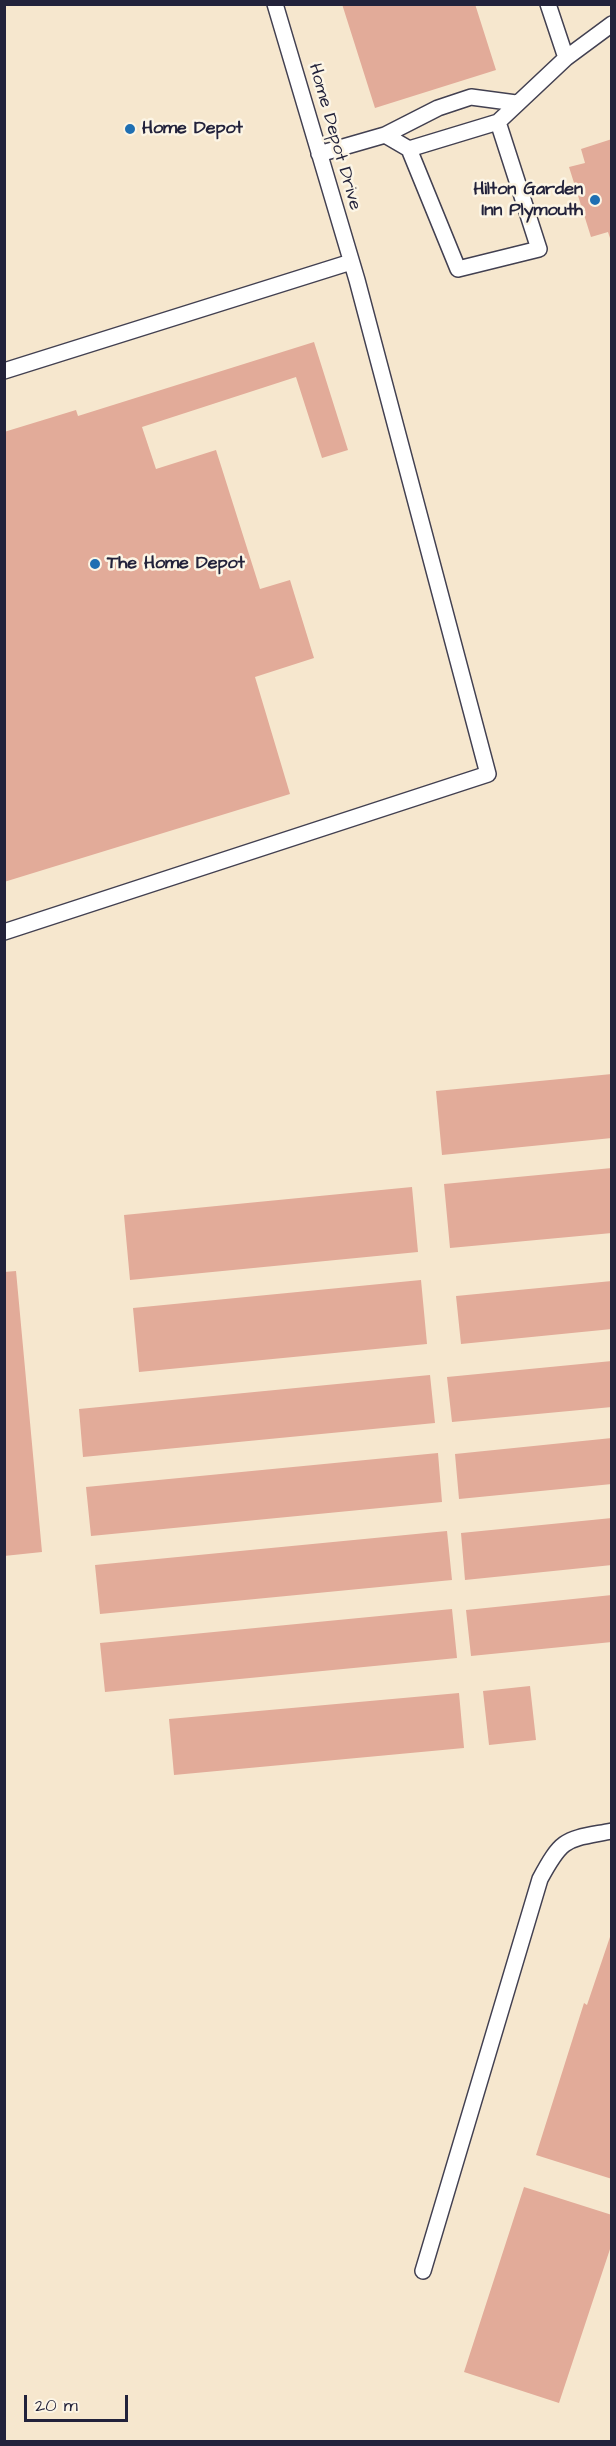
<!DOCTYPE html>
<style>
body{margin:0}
#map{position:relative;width:616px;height:2446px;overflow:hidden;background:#f6e7ce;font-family:"Architects Daughter",sans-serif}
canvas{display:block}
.frame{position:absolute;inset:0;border:6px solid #22223b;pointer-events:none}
.scale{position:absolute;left:24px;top:2395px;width:104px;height:27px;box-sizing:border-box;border:3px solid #22223b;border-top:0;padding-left:8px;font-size:18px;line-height:21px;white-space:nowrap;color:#22223b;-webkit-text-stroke:4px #fcf5e5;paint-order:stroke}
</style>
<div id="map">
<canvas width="616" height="2446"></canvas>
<div class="frame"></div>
<div class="scale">20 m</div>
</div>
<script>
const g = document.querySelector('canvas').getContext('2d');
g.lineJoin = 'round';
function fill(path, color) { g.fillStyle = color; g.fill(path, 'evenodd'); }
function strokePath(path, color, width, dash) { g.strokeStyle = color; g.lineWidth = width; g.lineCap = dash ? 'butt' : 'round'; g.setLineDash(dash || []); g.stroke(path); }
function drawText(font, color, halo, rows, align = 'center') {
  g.font = font + ' "Architects Daughter",sans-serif'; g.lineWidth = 5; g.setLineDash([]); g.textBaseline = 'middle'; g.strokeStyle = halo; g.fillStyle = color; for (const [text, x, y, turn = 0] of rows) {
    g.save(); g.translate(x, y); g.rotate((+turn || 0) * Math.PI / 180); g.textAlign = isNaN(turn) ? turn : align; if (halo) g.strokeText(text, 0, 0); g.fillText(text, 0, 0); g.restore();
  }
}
fill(new Path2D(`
 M 342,4 L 475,4 L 496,70 L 375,108 Z
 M 612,139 L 612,241 L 611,241 L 608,232 L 591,237 L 569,167 L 585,163 L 581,149 Z
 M 314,342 L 348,450 L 322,458 L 296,377 L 142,427 L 156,469 L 216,450 L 260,589 L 290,580 L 314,658 L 255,677 L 290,794 L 4,882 L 4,432 L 76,410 L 78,416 Z
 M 612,1074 L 612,1138 L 442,1155 L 436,1091 Z
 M 612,1168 L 612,1233 L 450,1248 L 444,1184 Z
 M 412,1187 L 418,1252 L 130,1280 L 124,1215 Z
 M 16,1271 L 42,1552 L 4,1556 L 4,1272 Z
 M 421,1280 L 427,1344 L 139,1372 L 133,1308 Z
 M 612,1281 L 612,1329 L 461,1344 L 456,1296 Z
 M 612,1361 L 612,1407 L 452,1422 L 447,1377 Z
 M 430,1375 L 435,1423 L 83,1457 L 79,1409 Z
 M 612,1438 L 612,1484 L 459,1499 L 455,1454 Z
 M 438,1453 L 442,1502 L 91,1536 L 86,1487 Z
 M 612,1518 L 612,1565 L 465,1580 L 461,1533 Z
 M 447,1531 L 452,1580 L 100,1614 L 95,1565 Z
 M 612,1595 L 612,1642 L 471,1656 L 466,1610 Z
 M 452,1609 L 457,1658 L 105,1692 L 100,1643 Z
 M 530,1686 L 536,1740 L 489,1745 L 483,1691 Z
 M 459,1693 L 464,1748 L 174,1775 L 169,1719 Z
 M 612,1931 L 612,2179 L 536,2155 L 584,2003 L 587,2005 Z
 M 524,2187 L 612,2215 L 612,2243 L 559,2403 L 464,2372 Z`), '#e2ab99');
const service = new Path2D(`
 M 548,4 L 566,58
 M 385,135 L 409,149 L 498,122 L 566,58 L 612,24
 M 409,149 L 458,269 L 539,249 L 498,122
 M 319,154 L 385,135 L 438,108 L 471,97 L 516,103
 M 4,371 L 351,262
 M 4,932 L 488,774 L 357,280 L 275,4
 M 423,2271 L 540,1879 C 563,1836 566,1840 612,1831`);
strokePath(service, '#424051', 18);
strokePath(service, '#fff', 15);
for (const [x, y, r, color] of [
 [130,129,6,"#1f6fb2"],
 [595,200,6,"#1f6fb2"],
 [95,564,6,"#1f6fb2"]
]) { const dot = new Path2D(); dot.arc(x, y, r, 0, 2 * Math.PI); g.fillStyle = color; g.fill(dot); strokePath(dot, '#fcf5e5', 2); }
drawText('bold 18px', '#22223b', '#fcf5e5', [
 ["Home Depot",142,129],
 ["Hilton Garden",583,190,"right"],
 ["Inn Plymouth",583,211,"right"],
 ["The Home Depot",107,564]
], 'left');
drawText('18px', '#22223b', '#fcf5e5', [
 ["Home Depot Drive",334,137,74]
]);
</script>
